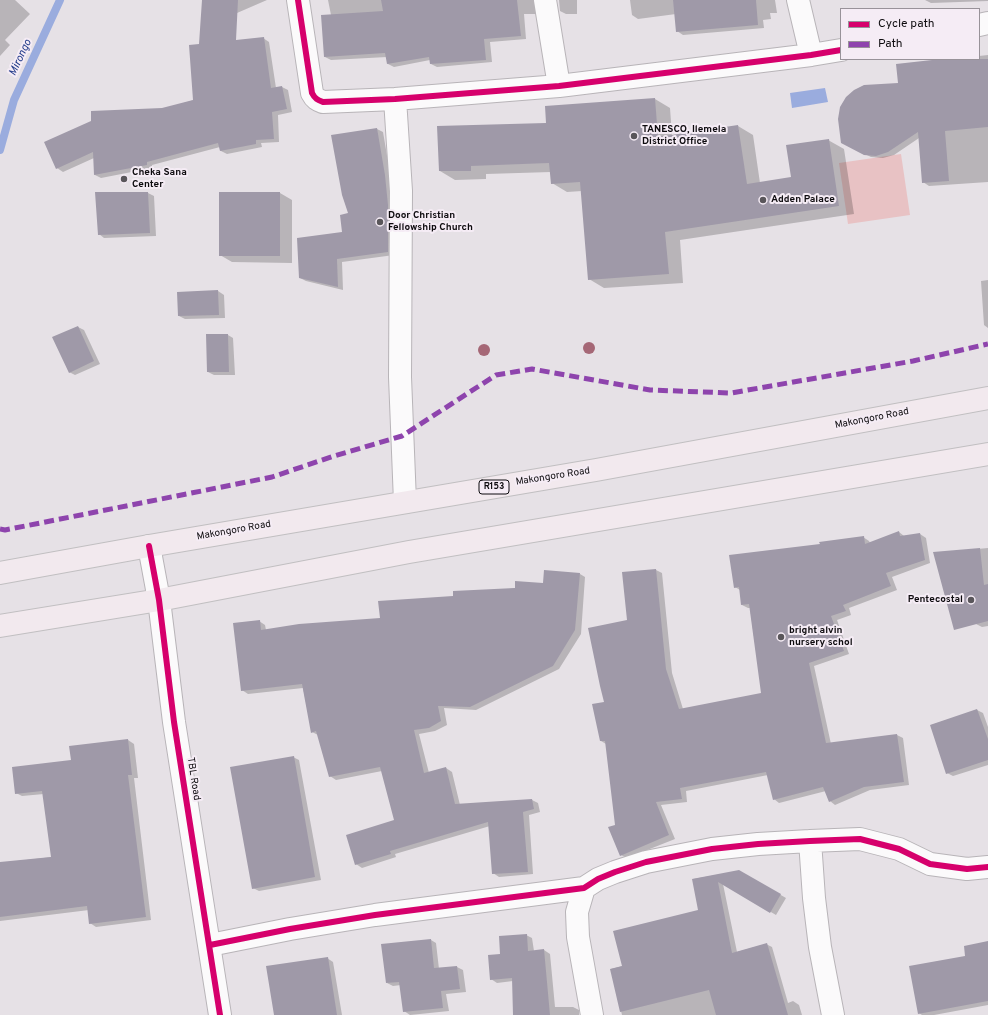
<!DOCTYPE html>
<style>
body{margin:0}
#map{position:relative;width:988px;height:1015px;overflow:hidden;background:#e6e1e6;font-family:Overpass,sans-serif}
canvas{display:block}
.legend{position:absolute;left:840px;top:8px;width:140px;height:52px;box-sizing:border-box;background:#f5ecf5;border:1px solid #989299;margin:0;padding:5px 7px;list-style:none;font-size:12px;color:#0d0b0e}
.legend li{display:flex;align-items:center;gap:8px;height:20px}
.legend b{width:20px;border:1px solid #989299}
</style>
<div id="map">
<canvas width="988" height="1015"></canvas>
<ul class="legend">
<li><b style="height:5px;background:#d6006c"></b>Cycle path</li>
<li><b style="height:5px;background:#8e44ad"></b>Path</li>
</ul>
</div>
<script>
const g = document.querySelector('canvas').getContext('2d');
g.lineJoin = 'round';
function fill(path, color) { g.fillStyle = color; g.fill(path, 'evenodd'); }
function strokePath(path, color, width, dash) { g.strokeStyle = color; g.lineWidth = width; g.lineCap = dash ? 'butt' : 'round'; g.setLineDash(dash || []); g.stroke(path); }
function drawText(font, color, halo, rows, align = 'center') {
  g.font = font + ' Overpass,sans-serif'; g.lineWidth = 4; g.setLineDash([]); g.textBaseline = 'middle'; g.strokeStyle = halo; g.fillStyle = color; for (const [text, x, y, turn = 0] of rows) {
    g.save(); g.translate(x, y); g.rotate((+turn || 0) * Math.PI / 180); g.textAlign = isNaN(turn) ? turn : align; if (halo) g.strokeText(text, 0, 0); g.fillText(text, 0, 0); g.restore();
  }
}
fill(new Path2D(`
 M 901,154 L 910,215 L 848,224 L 839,163 Z`), '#e8c2c4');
fill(new Path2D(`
 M 825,88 L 828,102 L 792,108 L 790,93 Z`), '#9aacde');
fill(new Path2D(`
 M 0,0 L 15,0 L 30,14 L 5,40 L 10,45 L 0,56 Z
 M 203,0 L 267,0 L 207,26 Z
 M 328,0 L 539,0 L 540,14 L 524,14 L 526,39 L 490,42 L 492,62 L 437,67 L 431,64 L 430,60 L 394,67 L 388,64 L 387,57 L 331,60 L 325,57 L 331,15 Z
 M 559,0 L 577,0 L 577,14 L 566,14 L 560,11 Z
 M 630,0 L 775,0 L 777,13 L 770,13 L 771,19 L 763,20 L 764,28 L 683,35 L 677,31 L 676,14 L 638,19 L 632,15 Z
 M 925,0 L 988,0 L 988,1 L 931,3 Z
 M 263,38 L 269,42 L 276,88 L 282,87 L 288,90 L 292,112 L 278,115 L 279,142 L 261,143 L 262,147 L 227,154 L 221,151 L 220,147 L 152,165 L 152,168 L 101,178 L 95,175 L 94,158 L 63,172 L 57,168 L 163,109 L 194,100 Z
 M 988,55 L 988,182 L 929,186 L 923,182 L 919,138 L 894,155 L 883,158 L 871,157 L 848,146 L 899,84 L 951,59 L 979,59 L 979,56 Z
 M 655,99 L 670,108 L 672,136 L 738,126 L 753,135 L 760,183 L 792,178 L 828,140 L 844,149 L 854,214 L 680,240 L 683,283 L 604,288 L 589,279 L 582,191 L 567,192 L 552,183 L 551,172 L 486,174 L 486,179 L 455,180 L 440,171 L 547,124 L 546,107 Z
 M 377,129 L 383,132 L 391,179 L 394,255 L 342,262 L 343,290 L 306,281 L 300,278 L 343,233 Z
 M 148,193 L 154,196 L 156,236 L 104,238 L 99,234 Z
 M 280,193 L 292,200 L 292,263 L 232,262 L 220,255 Z
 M 988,280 L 988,328 L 984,325 L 981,281 Z
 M 218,291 L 224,295 L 225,318 L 185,319 L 179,316 L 178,293 Z
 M 78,327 L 84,330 L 100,364 L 75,375 L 69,372 Z
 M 228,335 L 233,338 L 235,375 L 214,375 L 208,372 Z
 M 899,532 L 904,536 L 920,534 L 926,538 L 930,563 L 892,577 L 897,590 L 849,608 L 851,615 L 837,620 L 849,654 L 814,666 L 831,744 L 897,735 L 903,738 L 909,785 L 870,790 L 835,805 L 830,801 L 826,791 L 779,803 L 774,799 L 768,775 L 686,791 L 687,802 L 661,805 L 675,839 L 627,858 L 621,855 L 606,744 L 601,741 L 606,703 L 628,621 L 656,570 L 662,573 L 672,673 L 683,709 L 762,694 L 750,608 L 748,608 L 742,605 L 740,590 L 735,587 L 821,545 L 863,537 L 869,541 L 870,543 Z
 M 988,548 L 988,626 L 982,627 L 976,624 L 934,553 Z
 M 580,574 L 585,577 L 581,634 L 559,669 L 476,710 L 444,708 L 447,725 L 435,731 L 419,734 L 429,773 L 446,768 L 452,772 L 460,805 L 532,800 L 538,803 L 540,812 L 529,815 L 533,874 L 499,877 L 493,873 L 490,826 L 395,854 L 396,857 L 362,868 L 356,864 L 395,821 L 382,771 L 336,780 L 330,776 L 318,735 L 312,732 L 303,688 L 248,694 L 242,690 L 259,621 L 265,625 L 266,630 L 381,619 L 454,597 L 543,584 Z
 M 977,710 L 983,713 L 988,727 L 988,765 L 953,776 L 947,773 L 931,725 Z
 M 128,740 L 134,744 L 138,778 L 134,778 L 151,920 L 96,927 L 90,923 L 89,910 L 0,921 L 0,863 L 52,857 L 44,794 L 22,796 L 16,793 L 72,761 Z
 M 293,757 L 299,760 L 321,880 L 259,891 L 253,888 Z
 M 739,871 L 786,898 L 776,915 L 723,884 L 737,952 L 766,944 L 772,947 L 788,1003 L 793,1001 L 799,1005 L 802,1015 L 622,1015 L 611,969 L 623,966 L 699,911 L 693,879 Z
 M 526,935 L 532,938 L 534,951 L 544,950 L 550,954 L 555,1007 L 573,1007 L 579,1010 L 579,1015 L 514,1015 L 513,981 L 497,983 L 491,979 L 501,955 Z
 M 431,940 L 436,943 L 439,969 L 457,967 L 463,970 L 466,992 L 446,994 L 449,1011 L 410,1015 L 404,1011 L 401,985 L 393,986 L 387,983 Z
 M 988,942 L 988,1005 L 934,1015 L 922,1015 L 919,1013 L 966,956 Z
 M 327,958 L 333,962 L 342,1015 L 275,1015 Z`), '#0003');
strokePath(new Path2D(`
 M 0,150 L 14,100 L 60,0`), '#9aacde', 8);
fill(new Path2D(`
 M 202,0 L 238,0 L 236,40 L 264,37 L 271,88 L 282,86 L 287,109 L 272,112 L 274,139 L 256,140 L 256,144 L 220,151 L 218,143 L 147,162 L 147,165 L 94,175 L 93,152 L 56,169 L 44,142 L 91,121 L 91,111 L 162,108 L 193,100 L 189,45 L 199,44 Z
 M 381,0 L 517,0 L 521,36 L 484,39 L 486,60 L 430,64 L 429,57 L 387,64 L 385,53 L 324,57 L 321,15 L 383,11 Z
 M 673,0 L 756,0 L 758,25 L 676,32 Z
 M 941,59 L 988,59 L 988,127 L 945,131 L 949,181 L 922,183 L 918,132 L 888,152 L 876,156 L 864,155 L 841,143 L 838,119 L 840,107 L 846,97 L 854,90 L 864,85 L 898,83 L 896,64 Z
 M 655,98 L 658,137 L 738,125 L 747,184 L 791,177 L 786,145 L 829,139 L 839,206 L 665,232 L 669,274 L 588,280 L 580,182 L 551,184 L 549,163 L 471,166 L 471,171 L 439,171 L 437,126 L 546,123 L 545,106 Z
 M 377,128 L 385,175 L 388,205 L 388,252 L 337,259 L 338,287 L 299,278 L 297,238 L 342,232 L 340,215 L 348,213 L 342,195 L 331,135 Z
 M 95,192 L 148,192 L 150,233 L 98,235 Z
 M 219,192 L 280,192 L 280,256 L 219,256 Z
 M 218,290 L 219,315 L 178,316 L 177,292 Z
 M 78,326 L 94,361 L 69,373 L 52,337 Z
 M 206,334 L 228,334 L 229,372 L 207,372 Z
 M 899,531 L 900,536 L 920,533 L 925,560 L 886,573 L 891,586 L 843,605 L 846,611 L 831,616 L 844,651 L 809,663 L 826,743 L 897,734 L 904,782 L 864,787 L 829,802 L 823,787 L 773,800 L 766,772 L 680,788 L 682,799 L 656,802 L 669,835 L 620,856 L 608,827 L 615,825 L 605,741 L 600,741 L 592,704 L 604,702 L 600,686 L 588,628 L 627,620 L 622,572 L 656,569 L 666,669 L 679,709 L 761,693 L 749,604 L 741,605 L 739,587 L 734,588 L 729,555 L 820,544 L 819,542 L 864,536 L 865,544 Z
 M 980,548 L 984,585 L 988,584 L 988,621 L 954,630 L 933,552 Z
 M 544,570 L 580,573 L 575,630 L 553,666 L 470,707 L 438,706 L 441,721 L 429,728 L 414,730 L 424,773 L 446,767 L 455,804 L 532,799 L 534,809 L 523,812 L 528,872 L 492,874 L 488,822 L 390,851 L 391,854 L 355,865 L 346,835 L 394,820 L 380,767 L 329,777 L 316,731 L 311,733 L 302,684 L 241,691 L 233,623 L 260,620 L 261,630 L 299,624 L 380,618 L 378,601 L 453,596 L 453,591 L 515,588 L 515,581 L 543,583 Z
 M 977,709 L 988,739 L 988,760 L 946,774 L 930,725 Z
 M 128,739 L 132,775 L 128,775 L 146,917 L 89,924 L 87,906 L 0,917 L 0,862 L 51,857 L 42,791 L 15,794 L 12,767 L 71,760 L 69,746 Z
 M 294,756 L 315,877 L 252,889 L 230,767 Z
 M 739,870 L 781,894 L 770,913 L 718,882 L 732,953 L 767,943 L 788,1015 L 716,1015 L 709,990 L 620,1012 L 610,969 L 622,966 L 613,931 L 698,910 L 692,879 Z
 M 527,934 L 528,951 L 544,949 L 550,1015 L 513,1015 L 512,978 L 490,980 L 488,955 L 500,954 L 499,936 Z
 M 431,939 L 434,968 L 457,966 L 460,989 L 441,991 L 443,1008 L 403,1012 L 399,982 L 386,983 L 381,944 Z
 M 988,941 L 988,1001 L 918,1014 L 909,966 L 965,956 L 964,946 Z
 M 328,957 L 337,1015 L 274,1015 L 266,966 Z`), '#9f99a8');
const minor = new Path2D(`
 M 298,0 L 312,93 C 315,99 318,100 323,102 L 395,99 L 559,86 L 811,55 L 841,50
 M 545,0 L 559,86
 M 798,0 L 811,55
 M 979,25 L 988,23
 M 395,99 L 401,191 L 400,377 L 405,502
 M 810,841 L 814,898 L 820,947 L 833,1015
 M 584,888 L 577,912 L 578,937 L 592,1015
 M 210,945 L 290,929 L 375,915 L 584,888 L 598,879 L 615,872 L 646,862 L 712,849 L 758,844 L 810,841 L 860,839 L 899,849 L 930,864 L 967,869 L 988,867`);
const tertiary = new Path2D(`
 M 149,546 L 159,600 L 174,722 L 220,1015`);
const primary = new Path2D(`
 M 0,573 L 149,546 L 596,470 L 988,398
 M 0,626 L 159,600 L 409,552 L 988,454`);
strokePath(minor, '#b8b4b8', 24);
strokePath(tertiary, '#b8b4b8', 24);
strokePath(primary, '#c1bfc1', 24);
strokePath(minor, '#fbfafb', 22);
strokePath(tertiary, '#fbfafb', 22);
strokePath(primary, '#f2e9ee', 22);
strokePath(new Path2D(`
 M 0,529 L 5,530 L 272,477 L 334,456 L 402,436 L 496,375 L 532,369 L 650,390 L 731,393 L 913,361 L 988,344`), '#8e44ad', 5, [10, 5]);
strokePath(new Path2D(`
 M 298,0 L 312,93 C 315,99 318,100 323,102 L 395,99 L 559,86 L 811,55 L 841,50
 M 149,546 L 159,600 L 174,722 L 220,1015
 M 210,945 L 290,929 L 375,915 L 584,888 L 598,879 L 615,872 L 646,862 L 712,849 L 758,844 L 810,841 L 860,839 L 899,849 L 930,864 L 967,869 L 988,867`), '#d6006c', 6);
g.fillStyle = '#a56776';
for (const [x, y] of [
 [589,348],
 [484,350]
]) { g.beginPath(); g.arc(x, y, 6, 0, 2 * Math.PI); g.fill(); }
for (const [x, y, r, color] of [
 [634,136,4,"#59565a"],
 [124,179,4,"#59565a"],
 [763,200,4,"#59565a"],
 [380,222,4,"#59565a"],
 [971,600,4,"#59565a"],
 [781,637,4,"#59565a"]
]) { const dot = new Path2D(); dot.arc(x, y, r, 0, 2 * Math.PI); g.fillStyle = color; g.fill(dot); strokePath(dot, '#f5ecf5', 1.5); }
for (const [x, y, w] of [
 [494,487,30]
]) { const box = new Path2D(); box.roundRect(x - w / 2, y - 7, w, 14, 3); g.fillStyle = '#f5ecf5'; g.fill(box); strokePath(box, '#0d0b0e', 1); }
drawText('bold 9px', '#0d0b0e', null, [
 ["R153",494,487]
]);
drawText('bold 10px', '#0d0b0e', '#f5ecf5', [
 ["TANESCO, Ilemela",642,130],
 ["District Office",642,142],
 ["Cheka Sana",132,173],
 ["Center",132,185],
 ["Adden Palace",771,200],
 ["Door Christian",388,216],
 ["Fellowship Church",388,228],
 ["Pentecostal",963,600,"right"],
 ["bright alvin",789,631],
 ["nursery schol",789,643]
], 'left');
drawText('10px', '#0d0b0e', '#f5ecf5', [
 ["Makongoro Road",872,419,-11],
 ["Makongoro Road",553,477,-9],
 ["Makongoro Road",234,531,-10],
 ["TBL Road",193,779,81]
]);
drawText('italic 11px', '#223b8a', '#f5ecf5', [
 ["Mirongo",21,58,-65]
]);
</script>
